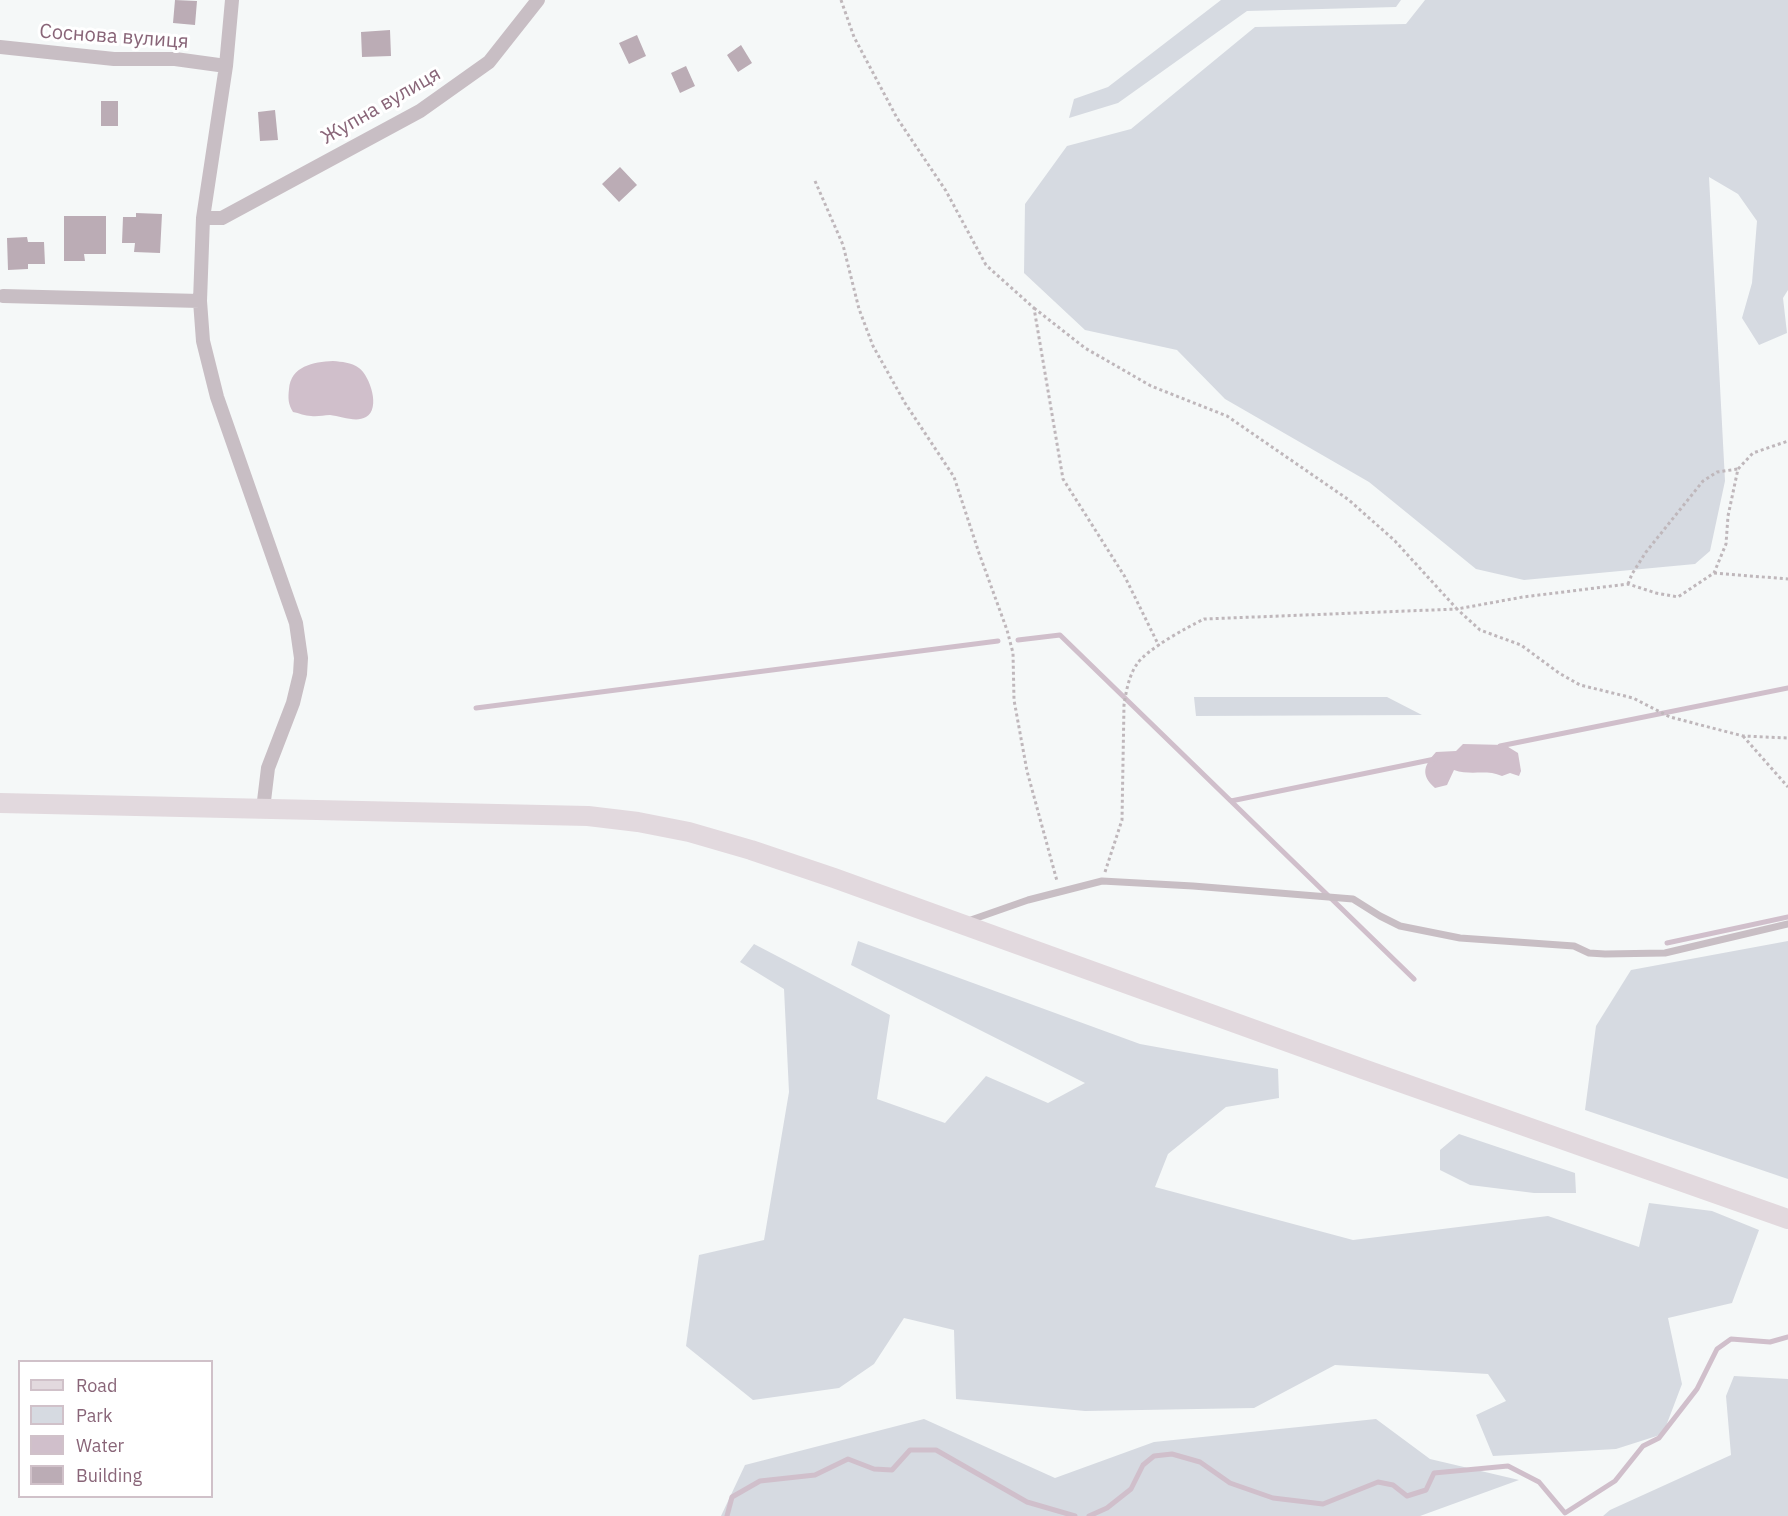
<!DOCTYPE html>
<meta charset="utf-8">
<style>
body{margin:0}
#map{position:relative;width:1788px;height:1516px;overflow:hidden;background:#f5f8f8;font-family:"IBM Plex Sans",sans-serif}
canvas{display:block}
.legend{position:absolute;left:18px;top:1360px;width:195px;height:138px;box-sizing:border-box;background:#fff;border:2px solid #d0c1c9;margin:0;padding:8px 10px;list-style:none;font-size:18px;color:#896578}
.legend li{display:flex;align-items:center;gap:12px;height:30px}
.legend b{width:30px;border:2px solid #d0c1c9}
</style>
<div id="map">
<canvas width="1788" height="1516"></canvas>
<ul class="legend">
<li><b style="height:8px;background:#e2d9de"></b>Road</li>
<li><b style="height:16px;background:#d6dae1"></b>Park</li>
<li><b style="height:16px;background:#d0bfcb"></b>Water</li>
<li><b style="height:16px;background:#bbacb5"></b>Building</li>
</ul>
</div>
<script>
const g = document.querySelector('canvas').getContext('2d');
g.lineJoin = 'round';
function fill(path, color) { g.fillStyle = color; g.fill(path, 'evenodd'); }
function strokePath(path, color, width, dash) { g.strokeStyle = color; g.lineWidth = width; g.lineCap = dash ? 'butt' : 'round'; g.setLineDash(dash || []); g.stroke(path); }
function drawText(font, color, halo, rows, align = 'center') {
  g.font = font + ' "IBM Plex Sans",sans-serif'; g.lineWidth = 6; g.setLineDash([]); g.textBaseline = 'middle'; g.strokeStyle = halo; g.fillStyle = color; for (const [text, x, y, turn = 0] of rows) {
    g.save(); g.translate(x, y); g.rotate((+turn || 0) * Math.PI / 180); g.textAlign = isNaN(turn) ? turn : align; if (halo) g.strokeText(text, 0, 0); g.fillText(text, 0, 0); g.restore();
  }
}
fill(new Path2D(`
 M 1221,0 L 1401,0 L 1396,7 L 1247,11 L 1118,103 L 1069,118 L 1074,99 L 1108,87 Z
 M 1425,0 L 1788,0 L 1788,290 L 1783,298 L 1787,333 L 1759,345 L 1742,318 L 1752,283 L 1757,221 L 1738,194 L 1709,177 L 1725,481 L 1710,551 L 1695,564 L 1524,580 L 1476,569 L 1369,482 L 1225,399 L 1177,350 L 1085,330 L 1024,273 L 1025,204 L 1067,146 L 1131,129 L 1255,27 L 1406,24 Z
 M 1194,697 L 1387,697 L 1422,715 L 1196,716 Z
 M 858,941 L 1140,1044 L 1278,1069 L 1279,1098 L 1226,1107 L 1168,1154 L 1155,1187 L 1353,1240 L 1548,1216 L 1639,1247 L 1649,1203 L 1712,1211 L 1759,1230 L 1732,1303 L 1668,1318 L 1682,1384 L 1663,1434 L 1616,1449 L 1493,1456 L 1476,1415 L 1506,1401 L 1488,1374 L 1335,1365 L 1254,1408 L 1085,1411 L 956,1399 L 954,1330 L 904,1318 L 874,1364 L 839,1388 L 753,1400 L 686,1346 L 699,1255 L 764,1240 L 789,1092 L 784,989 L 740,962 L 754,944 L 890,1015 L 877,1099 L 945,1123 L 986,1076 L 1048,1103 L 1085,1083 L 851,965 Z
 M 1788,941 L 1788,1179 L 1585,1110 L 1596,1026 L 1631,970 Z
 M 1459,1134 L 1575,1173 L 1576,1193 L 1534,1193 L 1470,1185 L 1440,1170 L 1440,1150 Z
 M 1734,1376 L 1788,1379 L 1788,1516 L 1603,1516 L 1610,1510 L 1731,1455 L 1726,1396 Z
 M 924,1419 L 1055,1478 L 1154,1442 L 1376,1419 L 1430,1459 L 1519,1480 L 1420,1516 L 721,1516 L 745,1465 Z`), '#d6dae1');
fill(new Path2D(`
 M 333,361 C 342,362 351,362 359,368 C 370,376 381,409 366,417 C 356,423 341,416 330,415 C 323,415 318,417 311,416 C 305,416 299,413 293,412 C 288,404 288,398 289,389 C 291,366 313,362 333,361 Z
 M 1463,744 L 1505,745 L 1518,753 L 1521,771 L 1519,776 L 1510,773 L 1502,776 C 1486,769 1471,776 1454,770 L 1447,785 L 1435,788 C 1420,775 1424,765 1436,752 L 1456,751 Z`), '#d0bfcb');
strokePath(new Path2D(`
 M 1018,640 L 1060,635 L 1414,979
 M 476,708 L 998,641
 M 1500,746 L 1788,688
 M 1231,801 L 1435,759
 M 1667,943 L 1788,917
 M 727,1516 L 732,1497 L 760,1481 L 815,1475 L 848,1459 L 874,1469 L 892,1470 L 910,1450 L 936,1450 L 1027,1502 L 1075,1516
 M 1089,1516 L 1107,1508 L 1131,1489 L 1143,1465 L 1154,1456 L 1172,1454 L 1200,1462 L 1230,1483 L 1273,1498 L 1323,1504 L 1378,1482 L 1393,1485 L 1407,1496 L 1426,1490 L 1434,1473 L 1508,1466 L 1539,1482 L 1565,1513 L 1615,1481 L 1643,1446 L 1659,1438 L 1697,1389 L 1717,1349 L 1731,1339 L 1770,1342 L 1788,1337`), '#d0bfcb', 5);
fill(new Path2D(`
 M 175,0 L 197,1 L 195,25 L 173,23 Z
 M 390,30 L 391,56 L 362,57 L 361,32 Z
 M 637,35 L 646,56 L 629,64 L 619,43 Z
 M 741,45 L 752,63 L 738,72 L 727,55 Z
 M 686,66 L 695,86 L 680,93 L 671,73 Z
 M 101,101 L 118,101 L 118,126 L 101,126 Z
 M 275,110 L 278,140 L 260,141 L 258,112 Z
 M 620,167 L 637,185 L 619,202 L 602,184 Z
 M 136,213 L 162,214 L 160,253 L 134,252 L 135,243 L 122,243 L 123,217 L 136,217 Z
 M 64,216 L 106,216 L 106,254 L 84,254 L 85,261 L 64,261 Z
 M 27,237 L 28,242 L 44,242 L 45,264 L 28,264 L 28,269 L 8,270 L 7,238 Z`), '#bbacb5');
strokePath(new Path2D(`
 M 841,0 L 854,37 L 897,118 L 946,191 L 986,265 L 1034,308 L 1063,479 L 1125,577 L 1159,646
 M 815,181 L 843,245 L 859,309 L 873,346 L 905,403 L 954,477 L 979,553 L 1007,630 L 1013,653 L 1014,700 L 1027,771 L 1057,881
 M 1034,308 L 1085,348 L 1151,386 L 1227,416 L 1349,500 L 1395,541 L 1457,609 L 1523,597 L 1628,584 L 1656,593 L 1678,597 L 1714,573 L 1726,544 L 1728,516 L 1738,469 L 1753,453 L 1788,441
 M 1714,573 L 1788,579
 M 1628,584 L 1632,574 L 1646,552 L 1703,481 L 1717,472 L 1738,469
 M 1743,736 L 1788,787
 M 1105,872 L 1122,820 L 1124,705 C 1126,692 1129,675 1137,664 C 1147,649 1186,628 1204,619 L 1457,609 L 1480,630 L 1521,645 L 1559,673 L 1580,685 L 1633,698 L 1670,717 L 1743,736 L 1788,738`), '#bfb7bb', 3, [3, 3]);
strokePath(new Path2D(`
 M 968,921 L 1028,900 L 1102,881 L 1193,886 L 1353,899 L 1380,916 L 1400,926 L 1460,938 L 1574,946 L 1589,953 L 1605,954 L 1665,953 L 1788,924`), '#c8bec4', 7);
strokePath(new Path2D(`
 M 232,0 L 226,66 L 203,218 L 200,301 L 203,341 L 217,397 L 296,623 L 301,658 L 300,674 L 293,703 L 268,768 L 263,809
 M 0,47 L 114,59 L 175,59 L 226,66
 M 203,218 L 222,218 L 420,111 L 489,62 L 538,0
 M 3,296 L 200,301`), '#c8bec4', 14);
strokePath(new Path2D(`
 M 0,803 L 588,816 L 638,822 L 689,832 L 751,850 L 834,878 L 1363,1069 L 1788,1219`), '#e2d9de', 20);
drawText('20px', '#896578', '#fff', [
 ["Соснова вулиця",114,37,4],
 ["Жупна вулиця",381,106,-30]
]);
</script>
